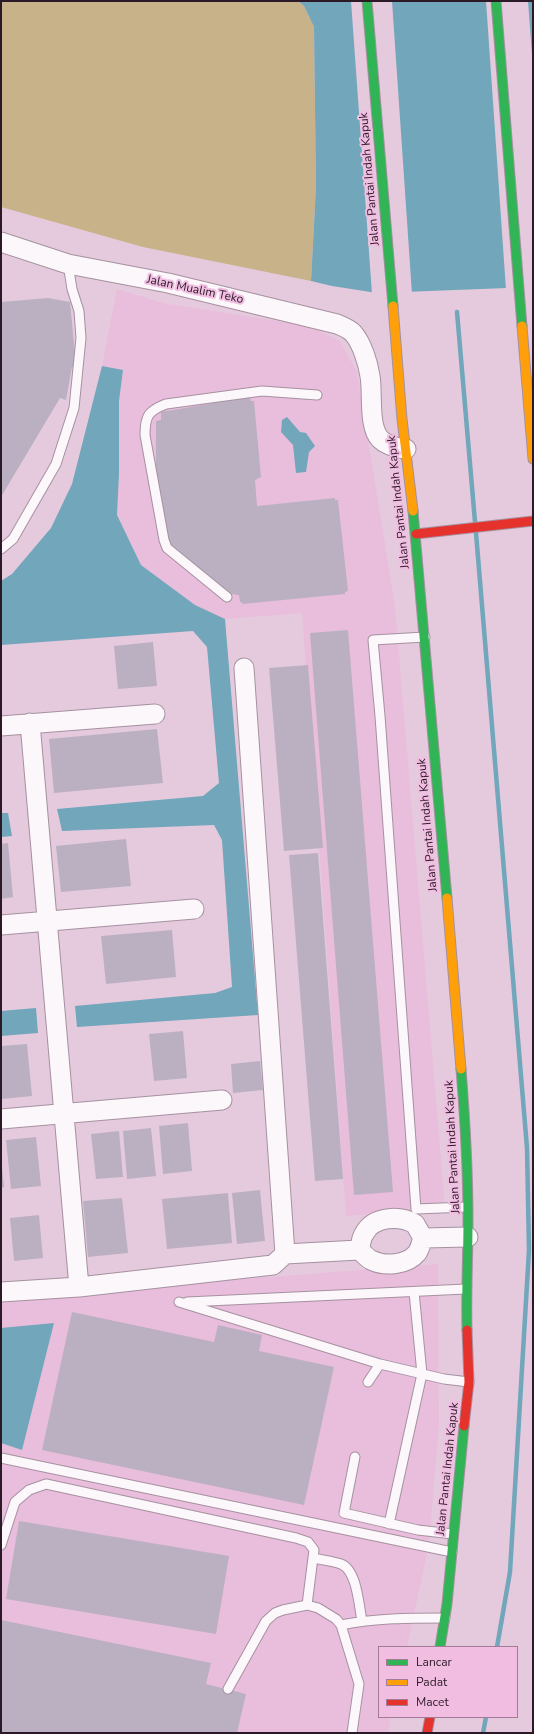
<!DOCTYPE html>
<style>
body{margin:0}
#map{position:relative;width:534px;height:1734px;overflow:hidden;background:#e5cadd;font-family:"Nunito Sans",sans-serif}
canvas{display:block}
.frame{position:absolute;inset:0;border:2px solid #2c1927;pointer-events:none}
.legend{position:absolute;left:378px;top:1646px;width:140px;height:72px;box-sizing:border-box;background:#f1bee2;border:1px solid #a27c97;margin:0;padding:5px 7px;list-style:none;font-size:12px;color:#2c1927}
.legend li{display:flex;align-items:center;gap:8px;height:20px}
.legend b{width:20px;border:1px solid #a27c97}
</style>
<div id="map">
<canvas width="534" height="1734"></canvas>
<div class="frame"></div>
<ul class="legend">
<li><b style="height:5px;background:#30b455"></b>Lancar</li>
<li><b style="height:5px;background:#ff9f0a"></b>Padat</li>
<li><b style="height:5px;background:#e5322d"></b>Macet</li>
</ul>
</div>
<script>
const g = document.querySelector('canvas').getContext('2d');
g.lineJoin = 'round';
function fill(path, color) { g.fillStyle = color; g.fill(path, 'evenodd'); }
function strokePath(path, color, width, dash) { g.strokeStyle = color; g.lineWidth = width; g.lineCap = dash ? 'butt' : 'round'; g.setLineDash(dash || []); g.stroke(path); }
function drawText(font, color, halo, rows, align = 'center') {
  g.font = font + ' "Nunito Sans",sans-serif'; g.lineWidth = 4; g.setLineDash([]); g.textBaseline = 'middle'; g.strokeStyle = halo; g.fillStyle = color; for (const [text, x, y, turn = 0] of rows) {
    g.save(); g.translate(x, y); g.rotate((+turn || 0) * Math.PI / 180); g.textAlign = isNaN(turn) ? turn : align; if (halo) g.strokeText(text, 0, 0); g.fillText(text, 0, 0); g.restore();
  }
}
fill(new Path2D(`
 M 117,289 L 163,303 L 309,326 L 340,341 L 357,372 L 395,606 L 445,1208 L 346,1216 L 302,613 L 225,619 L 195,605 L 141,565 L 117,515 L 119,474 L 119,401 L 123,370 L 102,366 Z
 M 438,1264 L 439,1425 L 429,1544 L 407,1647 L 379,1647 L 379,1717 L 391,1717 L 388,1733 L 1,1733 L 1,1298 Z`), '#e9bddc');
fill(new Path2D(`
 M 1,1 L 298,1 L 304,6 L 314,27 L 316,187 L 311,281 L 143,247 L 1,207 Z`), '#c8b289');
fill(new Path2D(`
 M 298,1 L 533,1 L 533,287 L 377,293 L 332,286 L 311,281 L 316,187 L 314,27 L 304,6 Z
 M 102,366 L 123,370 L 119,401 L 119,474 L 117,515 L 141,565 L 195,605 L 225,619 L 258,1015 L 77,1027 L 75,1006 L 215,993 L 232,987 L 222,840 L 214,825 L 62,831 L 57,809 L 203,796 L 219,783 L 207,647 L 193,631 L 1,645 L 1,581 L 12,574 L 51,528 L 72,484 Z
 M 287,417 L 300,432 L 306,433 L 315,446 L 309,452 L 306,472 L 296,473 L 293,445 L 281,432 L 282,420 Z
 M 1,813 L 8,813 L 12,836 L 1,837 Z
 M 36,1008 L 38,1033 L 1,1036 L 1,1011 Z
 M 54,1323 L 22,1450 L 1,1443 L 1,1328 Z`), '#71a6bb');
fill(new Path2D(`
 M 351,1 L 392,1 L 412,294 L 372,294 Z
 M 486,1 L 528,1 L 533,67 L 533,289 L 506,290 Z`), '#e5cadd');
strokePath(new Path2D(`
 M 457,312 L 475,522
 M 476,533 L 527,1148 L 529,1250 L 510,1572 L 497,1647
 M 483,1733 L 486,1717`), '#71a6bb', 4.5);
fill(new Path2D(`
 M 48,298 L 70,302 L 75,354 L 77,354 L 74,368 L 72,367 L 66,400 L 60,398 L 1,497 L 1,302 Z
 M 250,397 L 251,401 L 254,401 L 261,477 L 255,480 L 257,506 L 335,498 L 335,500 L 338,500 L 348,591 L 345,592 L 345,594 L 242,604 L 242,602 L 240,602 L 239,595 L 231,594 L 166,545 L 156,488 L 156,421 L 161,420 L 161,412 Z
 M 348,630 L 393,1192 L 354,1195 L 310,633 Z
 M 153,642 L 157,686 L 118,689 L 114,646 Z
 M 308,665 L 323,848 L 284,851 L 269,668 Z
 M 157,729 L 163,783 L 54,793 L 49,739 Z
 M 126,839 L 131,886 L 61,892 L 56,846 Z
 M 8,843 L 13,897 L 1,899 L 1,844 Z
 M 318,853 L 343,1179 L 315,1181 L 289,855 Z
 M 172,930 L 176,977 L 106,984 L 101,936 Z
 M 183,1031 L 187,1078 L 154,1081 L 149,1034 Z
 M 27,1044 L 32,1096 L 2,1099 L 1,1046 Z
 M 260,1061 L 263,1090 L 233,1093 L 231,1064 Z
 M 188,1123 L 192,1171 L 163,1174 L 159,1126 Z
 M 151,1128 L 156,1176 L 127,1179 L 123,1131 Z
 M 119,1131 L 123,1177 L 96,1179 L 91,1134 Z
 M 36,1137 L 41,1186 L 11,1189 L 6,1140 Z
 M 2,1166 L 4,1187 L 1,1188 L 1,1167 Z
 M 260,1190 L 265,1241 L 237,1244 L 232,1193 Z
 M 228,1193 L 232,1243 L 167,1249 L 162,1199 Z
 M 122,1198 L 128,1253 L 88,1257 L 83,1201 Z
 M 39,1215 L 43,1258 L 14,1261 L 10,1218 Z
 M 72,1312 L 214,1342 L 218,1325 L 262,1335 L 259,1351 L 334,1367 L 304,1505 L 42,1450 Z
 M 19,1521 L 229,1556 L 216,1634 L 6,1599 Z
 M 1,1620 L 211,1663 L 206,1684 L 246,1694 L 237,1733 L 1,1733 Z`), '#bbb0c2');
const lane = new Path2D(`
 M 1,549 L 13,539 L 56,464 L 74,408 L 81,338 L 79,311 L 72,289 L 68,264
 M 227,597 L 167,548 L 164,540 L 145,435 C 145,416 148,411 166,404 L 262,391 L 317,395
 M 425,637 L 373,640 L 380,716 L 416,1209 L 467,1207
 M 179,1302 L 380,1364 L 444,1379 L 469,1382
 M 187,1302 L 466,1289
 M 368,1382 L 380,1364
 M 355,1457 L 344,1513 L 418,1530 L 453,1534
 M 1,1458 L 452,1552
 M 389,1524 L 422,1374 L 414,1292
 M 1,1545 L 15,1502 L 29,1490 L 46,1484 L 296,1538 L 308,1542 L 314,1550 L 307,1605
 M 313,1558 C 322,1560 332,1561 341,1564 C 357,1570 359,1606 362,1621
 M 341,1625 C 375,1618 410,1618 445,1618
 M 228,1689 L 266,1621 L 275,1613 L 283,1610 L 307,1605 L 318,1608 L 336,1619 L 341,1625 L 359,1684 L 352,1733`);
const street = new Path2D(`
 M 1,242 L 68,264 L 168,283 L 337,324 C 342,326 349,329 353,333 C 362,343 368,363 370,376 C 373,393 368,426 380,439 C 386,445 398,448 406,449
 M 1,726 L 155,714
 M 1,925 L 194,909
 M 1,1119 L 222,1100
 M 423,1238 L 468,1237
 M 285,1254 L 359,1250 C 363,1253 367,1258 371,1260 C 385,1267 407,1265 417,1253 C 420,1249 421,1243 423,1238 L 415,1224 C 400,1215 373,1216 364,1234 C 361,1238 361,1245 359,1250
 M 79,1287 L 273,1265 L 285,1254 L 244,668
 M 1,1292 L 79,1287 L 30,723`);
const fast = new Path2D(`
 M 367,1 L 393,306
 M 496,1 L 522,326
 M 413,511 L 447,898
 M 461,1069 C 465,1119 468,1170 468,1220 C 468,1257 466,1293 467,1330
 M 440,1647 L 447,1604 L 464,1426`);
const slow = new Path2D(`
 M 393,306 L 402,419 L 413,511
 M 522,326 L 533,459
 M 447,898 L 461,1069`);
const jam = new Path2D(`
 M 416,534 L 533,521
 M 464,1426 L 469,1382 L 467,1330
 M 427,1733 L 430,1717`);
strokePath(lane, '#a691a0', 11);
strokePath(street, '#a691a0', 21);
strokePath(fast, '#a691a0', 11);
strokePath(slow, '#a691a0', 11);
strokePath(jam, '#a691a0', 11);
strokePath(lane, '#fbf7fa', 9);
strokePath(street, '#fbf7fa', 19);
strokePath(fast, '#30b455', 9);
strokePath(slow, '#ff9f0a', 9);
strokePath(jam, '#e5322d', 9);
drawText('12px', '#2c1927', '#f1bee2', [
 ["Jalan Pantai Indah Kapuk",370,179,-95],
 ["Jalan Mualim Teko",195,290,12],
 ["Jalan Pantai Indah Kapuk",399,502,-96],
 ["Jalan Pantai Indah Kapuk",428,825,-95],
 ["Jalan Pantai Indah Kapuk",453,1147,-93],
 ["Jalan Pantai Indah Kapuk",448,1469,-84]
]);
</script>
